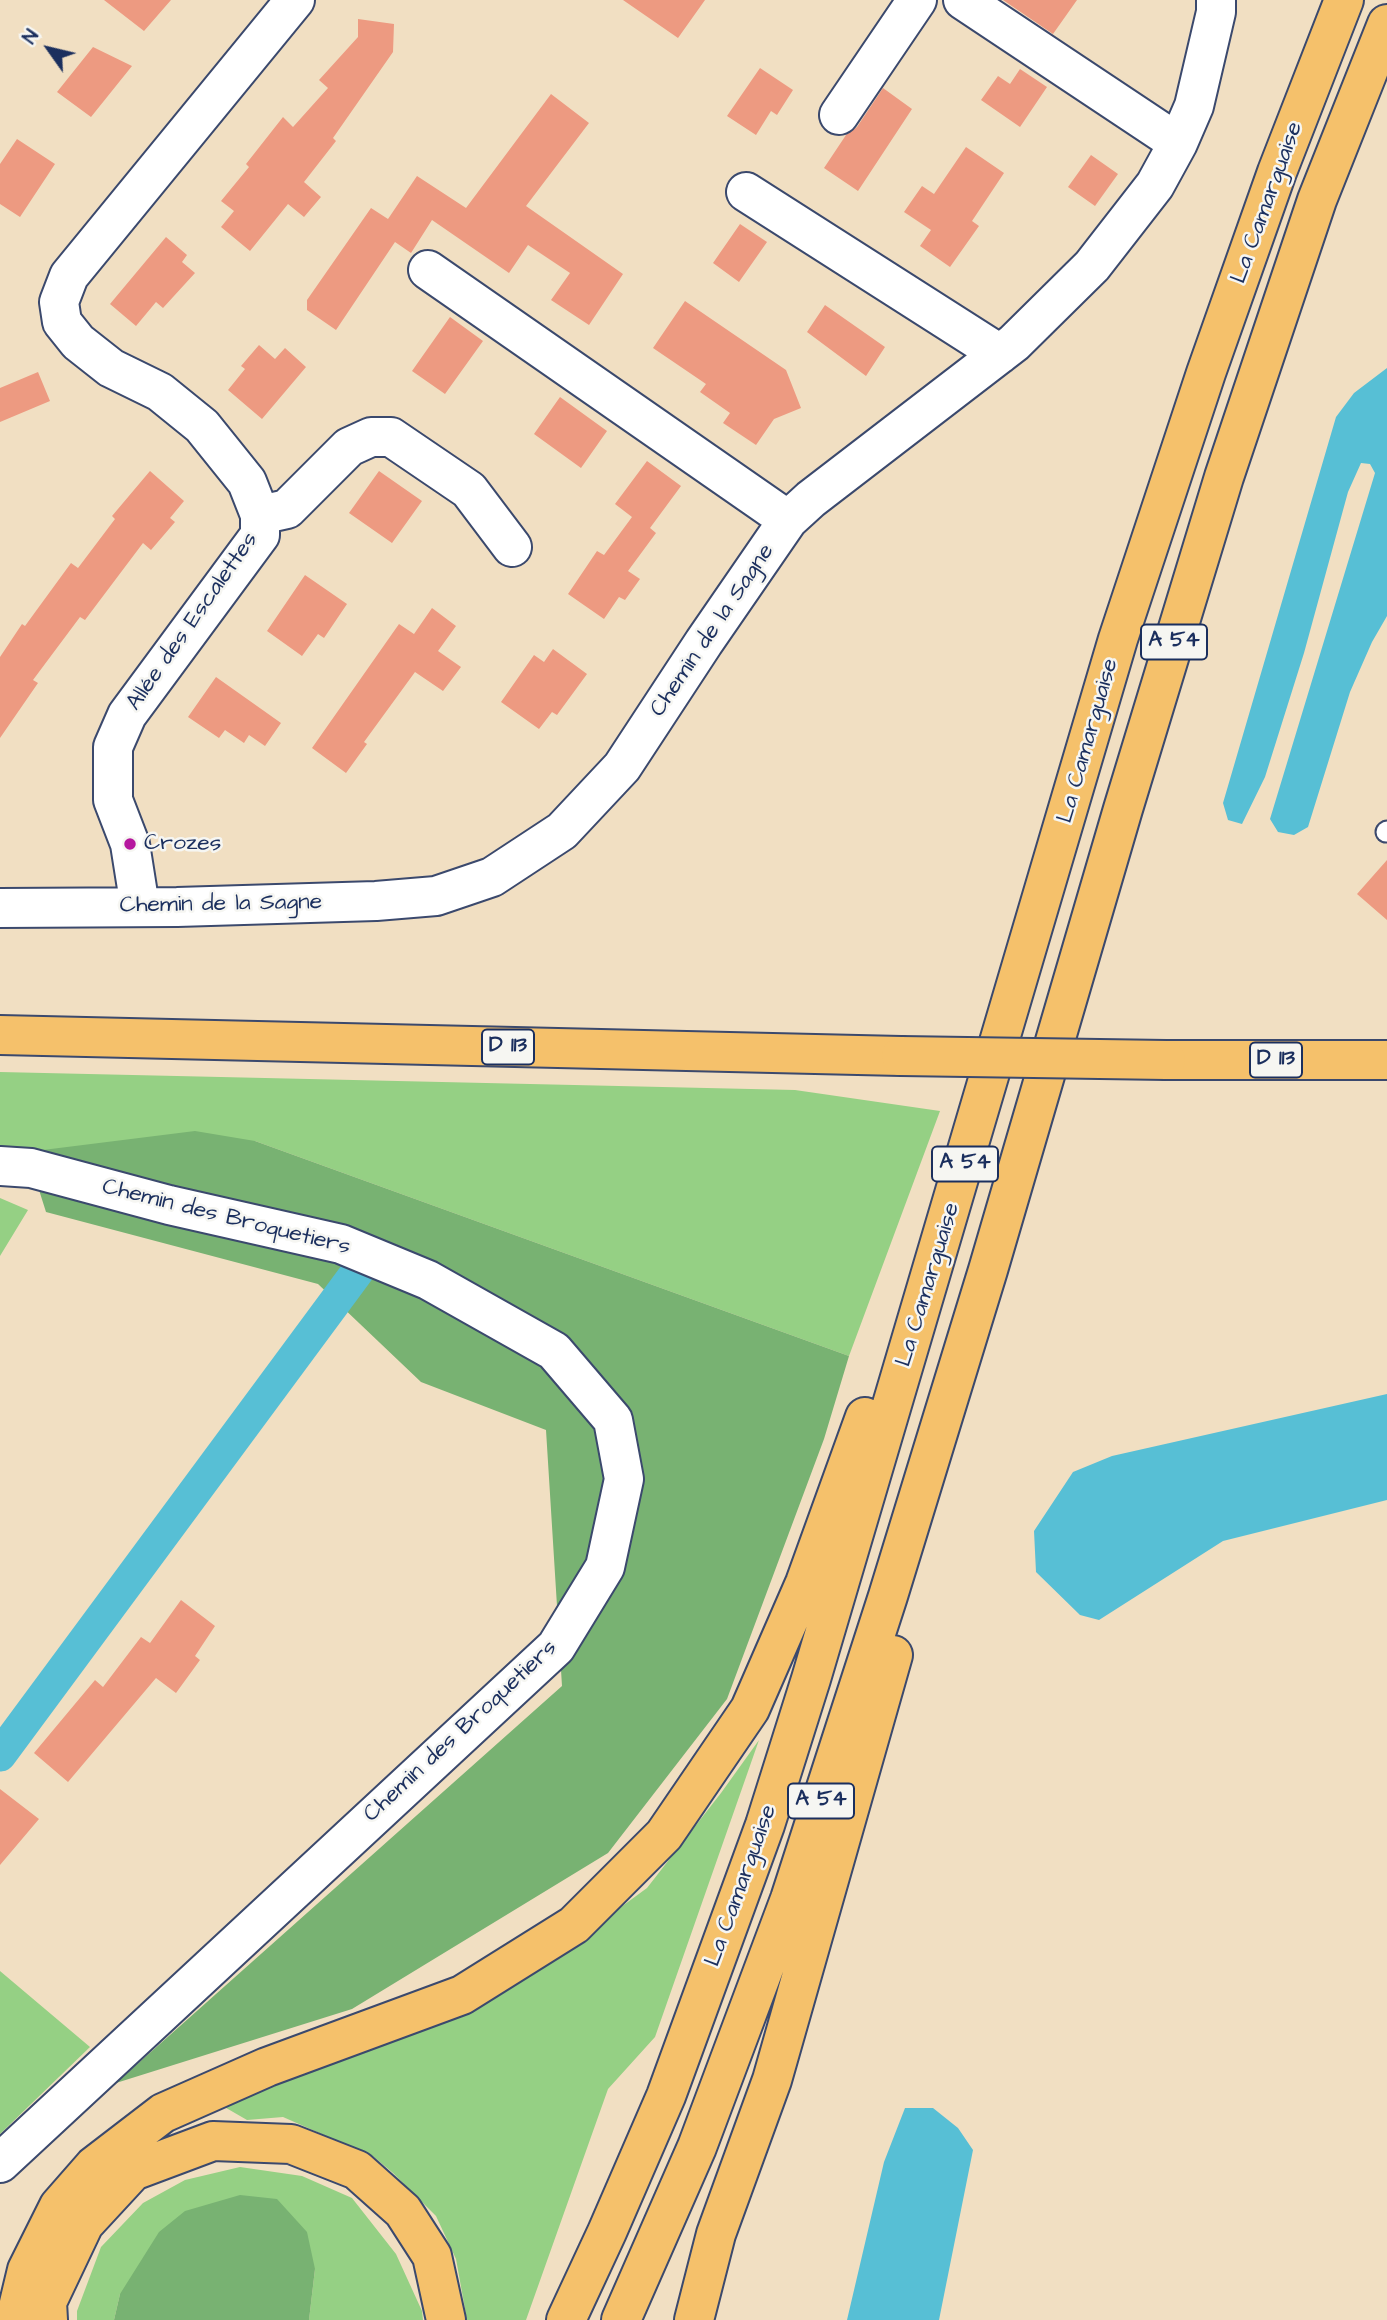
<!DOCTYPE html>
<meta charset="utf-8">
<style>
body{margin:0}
#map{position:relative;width:1387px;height:2320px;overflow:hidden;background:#f1dfc2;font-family:"Architects Daughter",sans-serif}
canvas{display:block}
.north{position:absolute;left:14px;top:14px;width:70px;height:70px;-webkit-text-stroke:5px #f6f6f2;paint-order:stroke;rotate:304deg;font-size:19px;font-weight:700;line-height:28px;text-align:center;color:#1b2f5e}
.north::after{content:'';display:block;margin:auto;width:24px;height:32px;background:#1b2f5e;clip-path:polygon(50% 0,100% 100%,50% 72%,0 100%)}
</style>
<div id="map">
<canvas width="1387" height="2320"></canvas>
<div class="north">N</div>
</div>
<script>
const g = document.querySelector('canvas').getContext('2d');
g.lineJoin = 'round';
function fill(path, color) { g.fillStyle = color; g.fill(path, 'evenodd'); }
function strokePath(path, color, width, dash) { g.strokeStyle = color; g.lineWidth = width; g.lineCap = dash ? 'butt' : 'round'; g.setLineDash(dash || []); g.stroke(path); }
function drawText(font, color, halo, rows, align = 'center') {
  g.font = font + ' "Architects Daughter",sans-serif'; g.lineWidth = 5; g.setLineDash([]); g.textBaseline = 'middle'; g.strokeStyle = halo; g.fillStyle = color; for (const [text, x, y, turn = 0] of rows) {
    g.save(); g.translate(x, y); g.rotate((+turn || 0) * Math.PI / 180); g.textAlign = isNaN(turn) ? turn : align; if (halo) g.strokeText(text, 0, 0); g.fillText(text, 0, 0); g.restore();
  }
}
fill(new Path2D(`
 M 0,1072 L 795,1090 L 940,1111 L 849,1356 L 255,1141 L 27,1151 L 0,1149 Z
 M 0,1198 L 28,1210 L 0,1256 Z
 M 759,1740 L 655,2037 L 608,2089 L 526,2320 L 467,2320 L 456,2259 L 436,2216 L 393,2173 L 374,2157 L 283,2117 L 247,2120 L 221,2105 L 554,1956 L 647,1888 L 721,1793 Z
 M 0,1971 L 90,2047 L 0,2134 Z
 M 240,2167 L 302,2176 L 352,2198 L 396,2254 L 422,2311 L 423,2320 L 309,2320 L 315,2269 L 120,2294 L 114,2320 L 77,2320 L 77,2311 L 101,2247 L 143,2203 L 185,2180 Z`), '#95d084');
fill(new Path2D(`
 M 195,1131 L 255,1141 L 849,1356 L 824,1439 L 727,1699 L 608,1853 L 352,2009 L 116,2083 L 562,1686 L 546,1430 L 421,1382 L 318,1284 L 46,1212 L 27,1152 Z
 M 240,2195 L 277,2199 L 307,2232 L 315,2269 L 309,2320 L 114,2320 L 120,2294 L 159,2232 L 185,2211 Z`), '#78b272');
fill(new Path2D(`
 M 1387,368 L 1387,616 L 1372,642 L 1350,692 L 1308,827 L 1294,835 L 1278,832 L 1270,819 L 1375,473 L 1370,464 L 1361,463 L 1348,492 L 1304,653 L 1265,777 L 1242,824 L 1228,820 L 1223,803 L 1336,417 L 1354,393 Z
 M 1387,1394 L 1387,1500 L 1223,1541 L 1099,1620 L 1080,1615 L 1036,1572 L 1034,1531 L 1073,1472 L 1112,1456 Z
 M 905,2108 L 933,2108 L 958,2128 L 973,2150 L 939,2320 L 847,2320 L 884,2162 Z`), '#57bfd5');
strokePath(new Path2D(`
 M 0,1755 L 363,1264`), '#57bfd5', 33);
fill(new Path2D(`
 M 104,0 L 171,0 L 144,31 Z
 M 623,0 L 705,0 L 678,38 Z
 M 1003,0 L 1077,0 L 1053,34 Z
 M 358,19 L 394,24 L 393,52 L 333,138 L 336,141 L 304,182 L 321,197 L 304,217 L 288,204 L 250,251 L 221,227 L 234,211 L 221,201 L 249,167 L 246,164 L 283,117 L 293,127 L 328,88 L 319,80 L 358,37 Z
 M 93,47 L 132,66 L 91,117 L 57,92 Z
 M 760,68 L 793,90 L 777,115 L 771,111 L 756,135 L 727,116 Z
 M 1020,69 L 1047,87 L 1020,127 L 981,100 L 998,76 L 1010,84 Z
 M 883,88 L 912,109 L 858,191 L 824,168 L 846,135 L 857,127 Z
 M 551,94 L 589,123 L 526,206 L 623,274 L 589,325 L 551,300 L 570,273 L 528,245 L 509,273 L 432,220 L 411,253 L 395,242 L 336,330 L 307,310 L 307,300 L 371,208 L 388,219 L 417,176 L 466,208 Z
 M 17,139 L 55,164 L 20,217 L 0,204 L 0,164 Z
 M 966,147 L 1004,173 L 972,221 L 979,226 L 950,267 L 920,246 L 931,230 L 904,212 L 922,186 L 934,194 Z
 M 1091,155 L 1118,174 L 1095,206 L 1068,187 Z
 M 740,224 L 767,242 L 739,282 L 713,263 Z
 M 166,237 L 187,255 L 182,262 L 195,273 L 163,308 L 156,302 L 136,326 L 110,304 Z
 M 685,301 L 786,370 L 801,408 L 774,419 L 756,445 L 723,423 L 730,413 L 700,392 L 706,384 L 653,348 Z
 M 825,305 L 885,347 L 866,376 L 807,332 Z
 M 450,317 L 483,341 L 445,394 L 412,371 Z
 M 259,345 L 275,359 L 285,348 L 306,367 L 262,419 L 228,390 L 245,369 L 241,366 Z
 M 38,372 L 50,401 L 0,422 L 0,388 Z
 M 560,397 L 607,431 L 581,468 L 534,434 Z
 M 647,461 L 681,486 L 650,528 L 656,533 L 628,571 L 640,579 L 625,600 L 619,597 L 604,619 L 568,594 L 597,551 L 604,555 L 632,517 L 615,504 Z
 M 150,471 L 184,501 L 170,518 L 175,522 L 151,550 L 143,543 L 85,620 L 80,617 L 33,680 L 38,683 L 0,738 L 0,657 L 22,624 L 25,626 L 71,563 L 78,568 L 115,519 L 112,516 Z
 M 379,471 L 422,501 L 392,543 L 349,513 Z
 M 305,575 L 347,604 L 324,638 L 318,634 L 302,656 L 267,631 Z
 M 432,608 L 456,626 L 438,651 L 461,667 L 443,691 L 415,672 L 364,742 L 367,744 L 346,773 L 312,748 L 399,624 L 414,634 Z
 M 553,649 L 587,674 L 557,715 L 552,712 L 539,729 L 501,702 L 534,655 L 544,662 Z
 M 216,677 L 281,723 L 265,746 L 249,735 L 244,743 L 225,730 L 219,738 L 188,717 Z
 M 1387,860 L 1387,920 L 1357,894 Z
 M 181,1600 L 215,1626 L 195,1656 L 200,1660 L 176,1693 L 156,1678 L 68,1782 L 34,1753 L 95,1680 L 103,1687 L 141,1637 L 150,1643 Z
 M 0,1789 L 39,1819 L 0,1865 Z`), '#ed9a81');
const lane = new Path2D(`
 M 1386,832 L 1387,831`);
const street = new Path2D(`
 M 963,0 L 1178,143
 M 839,115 L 917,0
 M 746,192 L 1000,354
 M 428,270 L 788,520
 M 260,515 L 287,509 L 349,447 L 371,437 L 391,437 L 469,490 L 512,547
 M 140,907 L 130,844 L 113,800 L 113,747 L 127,715 L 260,535 L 260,515 L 247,482 L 202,426 L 160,392 L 111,368 L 78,342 L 62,322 L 59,302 L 69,276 L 295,0
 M 0,908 L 177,907 L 376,901 L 436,896 L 492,877 L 562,831 L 622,767 L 704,642 L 788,520 L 811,499 L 1014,343 L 1092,266 L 1155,185 L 1178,143 L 1194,106 L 1216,12 L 1216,0
 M 0,1166 L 31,1168 L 169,1205 L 341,1244 L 428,1280 L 554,1351 L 613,1420 L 624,1479 L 605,1567 L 556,1647 L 0,2163`);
const primary = new Path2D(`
 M 0,1035 L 901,1056
 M 1166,1060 L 1387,1060`);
const highway = new Path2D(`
 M 15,2320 L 27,2270 L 59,2206 L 94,2166 L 163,2113 L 267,2067 L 462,1995 L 574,1925 L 664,1835 L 750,1709 L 805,1583 L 865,1417
 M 48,2320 L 47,2302 L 84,2224 L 133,2171 L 213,2141 L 291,2144 L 357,2170 L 403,2211 L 432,2256 L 446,2320
 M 566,2320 L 607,2232 L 666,2096 L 765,1825 L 811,1679 L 1118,639 L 1206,373 L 1277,172 L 1344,0
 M 621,2320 L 697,2147 L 790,1899 L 888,1596 L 988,1270 L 1123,809 L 1224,477 L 1317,200 L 1387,24
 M 694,2320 L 716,2234 L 772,2080 L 893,1655`);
strokePath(lane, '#3b496d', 23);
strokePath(street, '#3b496d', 42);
strokePath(primary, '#3b496d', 42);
strokePath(highway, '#3b496d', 42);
strokePath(lane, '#fff', 19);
strokePath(street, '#fff', 38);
strokePath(primary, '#f5c16b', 38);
strokePath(highway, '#f5c16b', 38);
const primaryBridge = new Path2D(`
 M 901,1056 L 1166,1060`);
strokePath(primaryBridge, '#3b496d', 42, []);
strokePath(primaryBridge, '#f5c16b', 38);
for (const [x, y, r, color] of [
 [130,844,7,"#b5179e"]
]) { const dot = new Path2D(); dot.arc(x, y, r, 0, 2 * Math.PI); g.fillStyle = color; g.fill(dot); strokePath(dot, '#f6f6f2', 2.5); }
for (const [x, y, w] of [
 [1174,642,66],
 [508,1047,52],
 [1276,1060,52],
 [965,1164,66],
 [821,1801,66]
]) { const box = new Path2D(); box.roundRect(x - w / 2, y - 17.5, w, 35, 5); g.fillStyle = '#f6f6f2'; g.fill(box); strokePath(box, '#1b2f5e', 2); }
drawText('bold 21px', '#1b2f5e', null, [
 ["A 54",1174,642],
 ["D 113",508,1047],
 ["D 113",1276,1060],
 ["A 54",965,1164],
 ["A 54",821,1801]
]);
drawText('23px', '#1b2f5e', '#f6f6f2', [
 ["La Camarguaise",1268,203,-70],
 ["Allée des Escalettes",193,622,-55],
 ["Chemin de la Sagne",713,631,-56],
 ["La Camarguaise",1089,741,-74],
 ["Chemin de la Sagne",221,905,-1],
 ["Chemin des Broquetiers",226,1218,14],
 ["La Camarguaise",929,1285,-73],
 ["Chemin des Broquetiers",461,1732,-43],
 ["La Camarguaise",742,1886,-70]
]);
drawText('23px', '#1b2f5e', '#f6f6f2', [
 ["Crozes",144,844]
], 'left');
</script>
